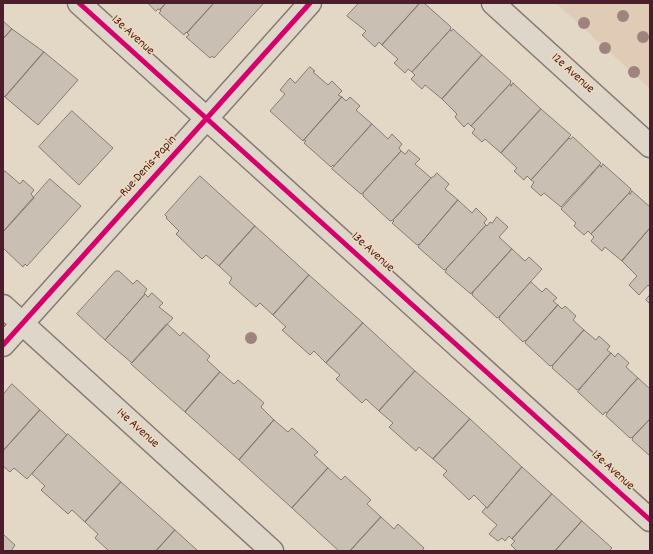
<!DOCTYPE html>
<style>
body{margin:0}
#map{position:relative;width:653px;height:554px;overflow:hidden;background:#e3d7c6;font-family:Dekko,sans-serif}
canvas{display:block}
.frame{position:absolute;inset:0;border:4px solid #4a1f2b;pointer-events:none}
</style>
<div id="map">
<canvas width="653" height="554"></canvas>
<div class="frame"></div>
</div>
<script>
const g = document.querySelector('canvas').getContext('2d');
g.lineJoin = 'round';
function fill(path, color) { g.fillStyle = color; g.fill(path, 'evenodd'); }
function strokePath(path, color, width, dash) { g.strokeStyle = color; g.lineWidth = width; g.lineCap = dash ? 'butt' : 'round'; g.setLineDash(dash || []); g.stroke(path); }
function drawText(font, color, halo, rows, align = 'center') {
  g.font = font + ' Dekko,sans-serif'; g.lineWidth = 3; g.setLineDash([]); g.textBaseline = 'middle'; g.strokeStyle = halo; g.fillStyle = color; for (const [text, x, y, turn = 0] of rows) {
    g.save(); g.translate(x, y); g.rotate((+turn || 0) * Math.PI / 180); g.textAlign = isNaN(turn) ? turn : align; if (halo) g.strokeText(text, 0, 0); g.fillText(text, 0, 0); g.restore();
  }
}
fill(new Path2D(`
 M 556,3 L 650,3 L 650,89 Z`), '#e0ccb6');
const building = new Path2D(`
 M 148,3 L 166,3 L 160,10 L 158,9 L 156,11 Z
 M 166,3 L 214,3 L 187,33 L 186,32 L 184,35 L 159,13 L 161,11 L 160,10 Z
 M 214,3 L 264,3 L 214,58 L 212,56 L 210,58 L 186,37 L 189,35 L 187,33 Z
 M 359,3 L 420,3 L 382,45 L 379,42 L 375,47 L 362,35 L 366,31 L 347,16 Z
 M 420,3 L 424,3 L 451,27 L 450,30 L 412,72 L 408,69 L 405,73 L 394,63 L 398,59 L 382,45 Z
 M 3,21 L 12,29 L 3,39 Z
 M 12,29 L 44,52 L 5,97 L 3,95 L 3,39 Z
 M 453,29 L 482,55 L 442,99 L 425,85 L 422,89 L 411,79 L 415,75 L 412,72 L 450,30 L 451,31 Z
 M 44,52 L 78,80 L 38,125 L 5,97 Z
 M 482,55 L 511,81 L 510,84 L 471,126 L 468,123 L 464,127 L 455,117 L 457,114 L 442,99 Z
 M 310,67 L 315,71 L 313,72 L 328,85 L 332,81 L 342,91 L 338,95 L 342,97 L 303,141 L 270,111 L 285,94 L 280,90 L 290,78 L 295,83 Z
 M 513,83 L 541,109 L 501,153 L 485,139 L 482,142 L 472,133 L 475,129 L 471,126 L 510,84 L 511,86 Z
 M 342,97 L 346,101 L 350,97 L 360,106 L 356,110 L 372,124 L 334,166 L 333,165 L 331,167 L 304,143 L 306,141 L 304,140 Z
 M 541,109 L 571,135 L 531,180 L 527,176 L 524,180 L 514,171 L 517,168 L 501,153 Z
 M 72,111 L 113,148 L 79,185 L 39,147 Z
 M 372,124 L 388,139 L 392,134 L 402,144 L 399,148 L 401,151 L 363,193 L 361,194 L 332,169 Z
 M 573,137 L 601,163 L 561,207 L 544,193 L 541,196 L 531,187 L 534,182 L 531,180 L 569,138 L 570,139 Z
 M 409,150 L 420,159 L 415,164 L 431,178 L 393,220 L 390,221 L 363,196 L 363,193 L 401,151 L 405,154 Z
 M 603,164 L 631,189 L 629,193 L 591,234 L 588,231 L 584,235 L 574,226 L 576,223 L 561,209 L 600,165 L 601,167 Z
 M 5,171 L 20,184 L 23,180 L 34,190 L 31,194 L 34,198 L 3,232 L 3,174 Z
 M 437,173 L 449,184 L 445,189 L 458,200 L 420,244 L 417,245 L 392,223 L 394,221 L 393,220 L 431,178 L 432,177 L 433,177 Z
 M 200,176 L 255,226 L 219,266 L 206,255 L 202,259 L 176,234 L 179,231 L 166,218 L 167,217 L 165,215 Z
 M 50,179 L 81,206 L 27,266 L 25,264 L 23,267 L 3,248 L 3,232 Z
 M 632,191 L 650,207 L 650,228 L 622,261 L 605,247 L 602,251 L 591,241 L 594,237 L 591,234 L 629,193 L 630,194 Z
 M 458,200 L 472,213 L 476,208 L 487,219 L 484,223 L 486,225 L 446,269 L 444,270 L 418,247 L 420,244 Z
 M 497,217 L 508,227 L 499,237 L 512,249 L 473,292 L 473,291 L 471,294 L 445,272 L 447,269 L 446,269 L 486,225 L 487,226 L 490,222 L 492,223 Z
 M 255,226 L 309,275 L 273,315 L 260,303 L 256,307 L 229,283 L 232,278 L 219,266 Z
 M 650,228 L 650,287 L 648,285 L 639,295 L 629,285 L 637,276 L 622,261 Z
 M 512,249 L 525,261 L 529,257 L 542,269 L 500,316 L 497,318 L 472,295 L 473,292 Z
 M 116,271 L 119,271 L 133,284 L 137,280 L 147,289 L 144,294 L 145,294 L 105,340 L 77,314 Z
 M 309,275 L 363,323 L 326,363 L 314,351 L 310,355 L 282,330 L 286,327 L 273,315 Z
 M 531,282 L 542,292 L 546,288 L 557,298 L 553,301 L 558,305 L 526,341 L 525,340 L 523,342 L 499,319 L 500,316 Z
 M 152,293 L 163,303 L 159,307 L 173,318 L 132,363 L 105,340 L 145,294 L 148,297 Z
 M 650,295 L 650,304 L 646,300 Z
 M 558,305 L 562,309 L 565,306 L 576,316 L 573,320 L 584,330 L 553,365 L 550,366 L 525,343 L 526,341 Z
 M 363,323 L 415,371 L 379,411 L 366,399 L 362,403 L 336,379 L 340,375 L 326,363 Z
 M 167,324 L 180,336 L 183,332 L 210,356 L 207,360 L 220,372 L 185,412 L 131,364 Z
 M 584,330 L 596,340 L 599,336 L 610,346 L 607,350 L 611,353 L 579,389 L 577,390 L 552,368 L 553,365 Z
 M 611,353 L 615,357 L 618,353 L 629,363 L 626,367 L 638,378 L 607,413 L 605,412 L 603,415 L 578,392 Z
 M 415,371 L 470,419 L 433,459 L 419,447 L 416,451 L 389,427 L 393,423 L 379,411 Z
 M 220,372 L 234,384 L 238,380 L 264,403 L 261,407 L 274,420 L 239,460 L 185,412 Z
 M 638,378 L 650,389 L 650,419 L 633,437 L 630,438 L 606,416 L 607,413 Z
 M 12,384 L 40,410 L 3,451 L 3,395 Z
 M 40,410 L 67,435 L 27,479 L 14,468 L 10,472 L 3,466 L 3,451 Z
 M 470,419 L 522,467 L 487,508 L 474,495 L 469,500 L 443,475 L 447,471 L 433,459 Z
 M 650,419 L 650,456 L 632,440 L 633,437 Z
 M 274,420 L 288,432 L 292,428 L 318,452 L 314,455 L 328,468 L 292,508 L 239,460 Z
 M 68,434 L 121,482 L 85,522 L 72,510 L 68,514 L 41,490 L 45,486 L 32,474 Z
 M 522,467 L 552,494 L 512,539 L 509,536 L 505,541 L 502,538 L 498,541 L 489,534 L 497,525 L 482,512 L 486,507 L 487,508 Z
 M 328,468 L 341,480 L 345,476 L 371,500 L 367,504 L 381,517 L 350,551 L 339,551 L 292,508 Z
 M 121,482 L 175,530 L 156,551 L 109,551 L 95,538 L 98,534 L 85,522 Z
 M 552,494 L 582,521 L 555,551 L 517,551 L 511,545 L 515,541 L 512,539 Z
 M 381,517 L 394,529 L 398,524 L 424,548 L 422,551 L 350,551 Z
 M 582,521 L 612,548 L 609,551 L 555,551 Z
 M 175,530 L 198,551 L 156,551 Z
 M 3,534 L 15,545 L 11,551 L 3,551 Z`);
fill(building, '#c9bfb3');
strokePath(building, '#877a74', 1);
const minor = new Path2D(`
 M 79,3 L 650,520
 M 493,3 L 650,146
 M 3,306 L 272,551
 M 3,345 L 207,118 L 310,3`);
strokePath(minor, '#877a74', 25);
strokePath(minor, '#dfd6ca', 22);
strokePath(new Path2D(`
 M 79,3 L 650,520
 M 3,345 L 207,118 L 310,3`), '#d6006c', 5);
g.fillStyle = '#9e837e';
for (const [x, y] of [
 [623,16],
 [584,23],
 [643,37],
 [605,48],
 [634,72],
 [251,338]
]) { g.beginPath(); g.arc(x, y, 6, 0, 2 * Math.PI); g.fill(); }
drawText('13px', '#4a1f2b', '#f0dab9', [
 ["13e Avenue",132,36,42],
 ["12e Avenue",572,74,42],
 ["Rue Denis-Papin",149,167,-48],
 ["13e Avenue",372,253,42],
 ["14e Avenue",137,429,42],
 ["13e Avenue",612,471,42]
]);
</script>
